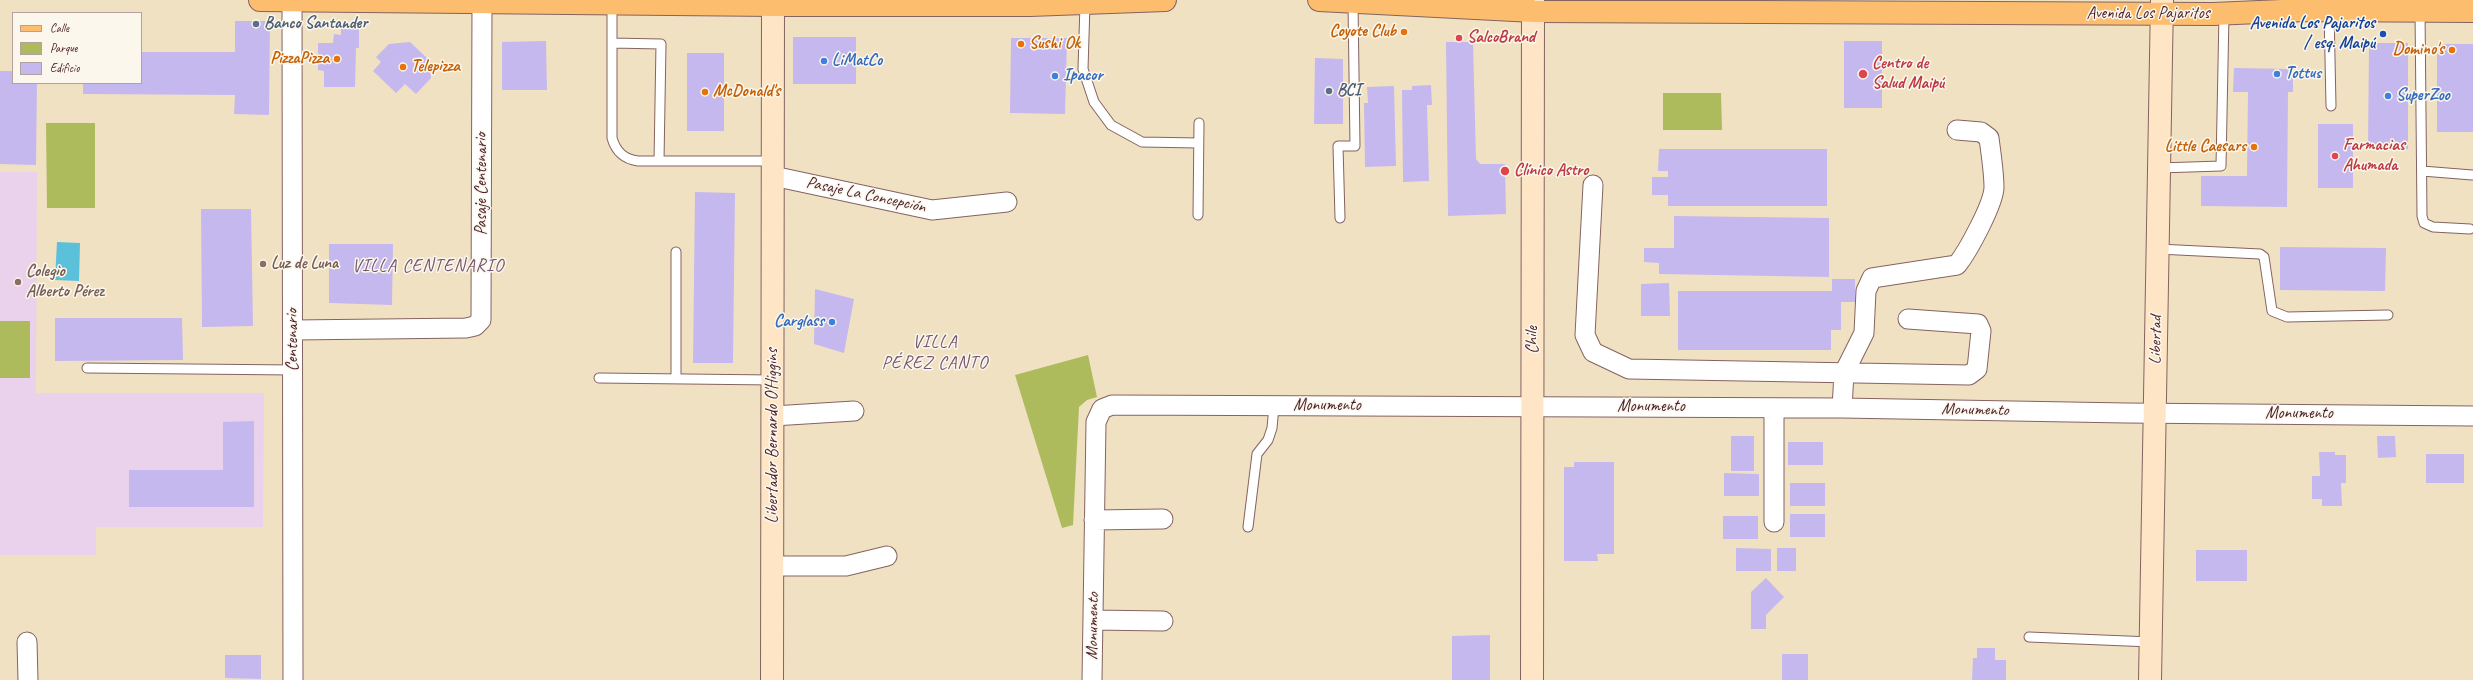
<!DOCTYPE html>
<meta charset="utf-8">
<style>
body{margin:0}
#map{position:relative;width:2473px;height:680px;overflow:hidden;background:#f1e1c3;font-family:Caveat,sans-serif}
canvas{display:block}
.legend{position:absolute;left:12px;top:12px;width:130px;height:72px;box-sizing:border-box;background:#fbf7ec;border:1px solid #b4a19f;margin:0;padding:5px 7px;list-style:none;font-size:12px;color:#4a1f2b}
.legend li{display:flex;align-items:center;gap:8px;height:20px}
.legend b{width:20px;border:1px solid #b4a19f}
</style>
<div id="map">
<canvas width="2473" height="680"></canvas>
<ul class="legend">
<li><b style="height:5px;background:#fcbd6f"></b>Calle</li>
<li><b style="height:11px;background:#adbb5d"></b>Parque</li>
<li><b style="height:11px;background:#c4b8ef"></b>Edificio</li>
</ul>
</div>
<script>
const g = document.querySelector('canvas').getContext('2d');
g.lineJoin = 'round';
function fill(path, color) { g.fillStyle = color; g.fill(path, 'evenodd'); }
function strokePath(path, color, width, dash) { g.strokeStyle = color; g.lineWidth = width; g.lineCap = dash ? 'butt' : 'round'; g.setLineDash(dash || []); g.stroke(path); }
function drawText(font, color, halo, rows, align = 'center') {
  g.font = font + ' Caveat,sans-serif'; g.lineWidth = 3; g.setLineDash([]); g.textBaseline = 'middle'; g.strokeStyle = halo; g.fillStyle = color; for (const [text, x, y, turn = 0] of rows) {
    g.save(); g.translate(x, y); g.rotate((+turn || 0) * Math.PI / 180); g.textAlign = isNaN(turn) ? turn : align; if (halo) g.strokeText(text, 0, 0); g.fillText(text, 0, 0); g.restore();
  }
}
fill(new Path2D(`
 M 0,172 L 37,172 L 36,393 L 264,393 L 263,527 L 96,527 L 96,555 L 0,555 Z`), '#ead1ec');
fill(new Path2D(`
 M 1663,93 L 1721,93 L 1722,130 L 1663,130 Z
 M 46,123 L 95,123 L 95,208 L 47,208 Z
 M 0,321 L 30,321 L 30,378 L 0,378 Z
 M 1088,355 L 1097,397 L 1087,400 L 1079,407 L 1073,525 L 1062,528 L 1015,375 Z`), '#adbb5d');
fill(new Path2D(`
 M 57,242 L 80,243 L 79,281 L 55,280 Z`), '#5bc0d9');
fill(new Path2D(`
 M 235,21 L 270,21 L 269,115 L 234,114 L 235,95 L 83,94 L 83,83 L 141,83 L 141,52 L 235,52 Z
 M 341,29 L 359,29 L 359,48 L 356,48 L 355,87 L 324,87 L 324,71 L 318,70 L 318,43 L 333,43 L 334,34 L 341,35 Z
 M 793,37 L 856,37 L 856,84 L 793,84 Z
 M 1011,38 L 1067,38 L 1065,114 L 1010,113 Z
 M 546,41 L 547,90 L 502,90 L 502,42 Z
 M 1844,41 L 1882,41 L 1882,108 L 1844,108 Z
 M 410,42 L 429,60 L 431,78 L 416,94 L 405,84 L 396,93 L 373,71 L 381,62 L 376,57 L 389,44 Z
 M 1446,42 L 1473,42 L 1476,159 L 1480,164 L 1505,164 L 1506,214 L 1448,216 Z
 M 2369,43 L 2408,43 L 2408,149 L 2368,149 Z
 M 2437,44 L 2473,44 L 2473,132 L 2437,132 Z
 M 687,53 L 724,53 L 724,131 L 687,131 Z
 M 1315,58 L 1343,59 L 1343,124 L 1314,124 Z
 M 2234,68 L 2293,69 L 2293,92 L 2288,92 L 2287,207 L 2201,206 L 2201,176 L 2247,176 L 2248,92 L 2233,92 Z
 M 0,71 L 13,71 L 13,83 L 37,83 L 36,165 L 0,164 Z
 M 1431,85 L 1432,105 L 1427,105 L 1429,181 L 1403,182 L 1402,90 L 1412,90 L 1412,86 Z
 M 1394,86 L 1396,166 L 1365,167 L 1364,103 L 1368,103 L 1367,87 Z
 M 2318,124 L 2353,124 L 2353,188 L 2318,188 Z
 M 1659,149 L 1827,149 L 1827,206 L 1668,206 L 1668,195 L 1652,195 L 1652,177 L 1668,177 L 1668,171 L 1658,171 Z
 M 695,192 L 735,193 L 733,363 L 693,363 Z
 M 201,209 L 251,209 L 253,326 L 202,327 Z
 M 1674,216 L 1829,218 L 1829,277 L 1659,274 L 1659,263 L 1644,262 L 1644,248 L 1674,248 Z
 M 329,244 L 393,244 L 392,305 L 329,303 Z
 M 2280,247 L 2386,248 L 2385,291 L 2280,290 Z
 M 1832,279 L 1855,279 L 1855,302 L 1841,302 L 1841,330 L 1831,330 L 1831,350 L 1678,350 L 1678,291 L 1832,291 Z
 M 1669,283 L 1670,316 L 1641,316 L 1641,284 Z
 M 815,289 L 854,299 L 844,353 L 814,344 Z
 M 55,318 L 182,318 L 183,360 L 55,361 Z
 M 254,421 L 254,507 L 129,507 L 129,470 L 223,470 L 223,422 Z
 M 1731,436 L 1754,436 L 1754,471 L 1731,471 Z
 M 2377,436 L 2395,436 L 2396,457 L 2378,458 Z
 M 1788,442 L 1823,442 L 1823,465 L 1788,465 Z
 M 2319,452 L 2335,452 L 2335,455 L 2346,455 L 2346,483 L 2341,483 L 2342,506 L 2322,506 L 2322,499 L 2312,499 L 2312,476 L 2320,476 Z
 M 2426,454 L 2464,454 L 2464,483 L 2426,483 Z
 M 1574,462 L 1614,462 L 1614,554 L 1597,554 L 1598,561 L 1564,561 L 1564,467 L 1574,467 Z
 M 1724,473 L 1759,474 L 1759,496 L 1724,496 Z
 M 1790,483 L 1825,483 L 1825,506 L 1790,506 Z
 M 1790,514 L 1825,514 L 1825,537 L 1790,537 Z
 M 1723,516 L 1758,516 L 1758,539 L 1723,539 Z
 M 1736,548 L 1771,549 L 1771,571 L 1736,571 Z
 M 1777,548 L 1796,548 L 1796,571 L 1777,571 Z
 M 2196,550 L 2247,550 L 2247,581 L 2196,581 Z
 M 1766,578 L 1784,597 L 1766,615 L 1766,629 L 1751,629 L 1751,592 Z
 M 1490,635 L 1490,680 L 1452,680 L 1452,636 Z
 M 1977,648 L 1995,648 L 1995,660 L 2006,660 L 2006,680 L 1972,680 L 1973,658 L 1977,658 Z
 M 1782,654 L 1808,654 L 1808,680 L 1782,680 Z
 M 225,655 L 261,655 L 261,679 L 225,678 Z`), '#c4b8ef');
const lane = new Path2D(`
 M 612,3 L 612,138 C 616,152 624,159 638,161 L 773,161
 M 1085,4 L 1083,69 L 1094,102 L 1111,125 L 1142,142 L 1198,143
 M 2329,10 L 2331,106
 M 2420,10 L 2422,216 L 2424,223 L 2433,227 L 2470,229
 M 612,43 L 661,44 L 659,161
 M 2159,168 L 2221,166 L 2224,14
 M 2422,171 L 2472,175
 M 1198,215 L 1199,123
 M 1340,218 L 1338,146 L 1355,146 L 1353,2
 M 2158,249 L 2260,254 L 2264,257 L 2272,311 L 2287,317 L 2388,315
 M 676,252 L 676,379
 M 87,368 L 294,370
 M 599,378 L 773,380
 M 1248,527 L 1257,454 L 1268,440 L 1272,428 L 1274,406
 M 2029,637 L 2151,642`);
const street = new Path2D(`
 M 292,0 L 293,680
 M 773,176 L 932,210 L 1007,202
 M 1593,185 L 1585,335 L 1593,352 L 1629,369 L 1969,375 L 1977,369 L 1981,331 L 1978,324 L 1908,319
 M 294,330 L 466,328 L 475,326 L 481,320 L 482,2
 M 1842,408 L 1844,373 L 1864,333 L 1866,291 L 1872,278 L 1957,265 C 1968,251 1993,205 1994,188 C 1994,172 1991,154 1989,138 L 1981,132 L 1957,130
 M 773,416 L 854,411
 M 1094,520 L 1163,519
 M 1774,522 L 1774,408
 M 773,566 L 846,566 L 887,556
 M 1093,620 L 1163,621
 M 27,642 L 28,680
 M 1092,680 L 1096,422 L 1102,409 L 1112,405 L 1842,408 L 2126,413 L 2473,416`);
const secondary = new Path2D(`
 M 772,680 L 773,0
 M 1532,680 L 1533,0
 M 2150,680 L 2162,0`);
const primary = new Path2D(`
 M 260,0 L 773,5 L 1030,5 L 1165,0
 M 1319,0 L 1534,11 L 2213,14 L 2305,10 L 2473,11`);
strokePath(lane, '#846360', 11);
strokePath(street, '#846360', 21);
strokePath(secondary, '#846360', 24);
strokePath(primary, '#846360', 24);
strokePath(lane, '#fff', 9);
strokePath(street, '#fff', 19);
strokePath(secondary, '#fee5c5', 22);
strokePath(primary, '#fcbd6f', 22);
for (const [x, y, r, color] of [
 [256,24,4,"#5c6f8a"],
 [1404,32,4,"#e8710a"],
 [2383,34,4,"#1a4fb4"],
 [1459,38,4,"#e0444e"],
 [1021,44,4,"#e8710a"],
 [2452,50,4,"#e8710a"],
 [337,59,4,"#e8710a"],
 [824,61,4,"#3f7fe0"],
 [403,67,4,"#e8710a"],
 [1863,74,5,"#e0444e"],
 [2277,74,4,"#3f7fe0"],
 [1055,76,4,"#3f7fe0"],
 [1329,91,4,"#5c6f8a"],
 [705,92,4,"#e8710a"],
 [2388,96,4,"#3f7fe0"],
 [2254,147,4,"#e8710a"],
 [2335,156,4,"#e0444e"],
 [1505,171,5,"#e0444e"],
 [263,264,4,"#8d6e63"],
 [18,282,4,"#8d6e63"],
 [832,322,4,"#3f7fe0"]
]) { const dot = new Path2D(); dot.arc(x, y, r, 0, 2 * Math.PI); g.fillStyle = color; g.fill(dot); strokePath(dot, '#fbf7ec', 1.5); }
drawText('17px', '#4a1f2b', '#fbf7ec', [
 ["Avenida Los Pajaritos",2148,14],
 ["Pasaje Centenario",482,184,-90],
 ["Pasaje La Concepción",866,195,12],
 ["Centenario",293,340,-90],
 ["Chile",1533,340,-90],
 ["Libertad",2156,340,-89],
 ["Monumento",1327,406],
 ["Monumento",1651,407],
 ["Monumento",1975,410,1],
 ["Monumento",2299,414],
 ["Libertador Bernardo O'Higgins",773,436,-90],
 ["Monumento",1093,626,-89]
]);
drawText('bold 17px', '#4e5e75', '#fbf7ec', [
 ["Banco Santander",264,24],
 ["BCI",1337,91]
], 'left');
drawText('bold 17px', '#164399', '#fbf7ec', [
 ["Avenida Los Pajaritos",2375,24],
 ["/ esq. Maipú",2375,44]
], 'right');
drawText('bold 17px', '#c56008', '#fbf7ec', [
 ["Coyote Club",1396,32],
 ["Sushi Ok",1029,44,"left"],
 ["Domino's",2444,50],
 ["PizzaPizza",329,59],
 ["Telepizza",411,67,"left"],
 ["McDonald's",713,92,"left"],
 ["Little Caesars",2246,147]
], 'right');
drawText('bold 17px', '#be3a42', '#fbf7ec', [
 ["SalcoBrand",1467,38],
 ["Centro de",1872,64],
 ["Salud Maipú",1872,84],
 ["Farmacias",2343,146],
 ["Ahumada",2343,166],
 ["Clínico Astro",1514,171]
], 'left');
drawText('bold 17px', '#366cbe', '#fbf7ec', [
 ["LiMatCo",832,61],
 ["Tottus",2285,74],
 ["Ipacor",1063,76],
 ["SuperZoo",2396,96],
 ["Carglass",824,322,"right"]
], 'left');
drawText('bold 17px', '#785e54', '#fbf7ec', [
 ["Luz de Luna",271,264],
 ["Colegio",26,272],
 ["Alberto Pérez",26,292]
], 'left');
g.letterSpacing = '1px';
drawText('18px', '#755570', '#fbf7ec', [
 ["VILLA CENTENARIO",428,266],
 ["VILLA",935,342],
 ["PÉREZ CANTO",935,363]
]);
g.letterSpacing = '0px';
</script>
